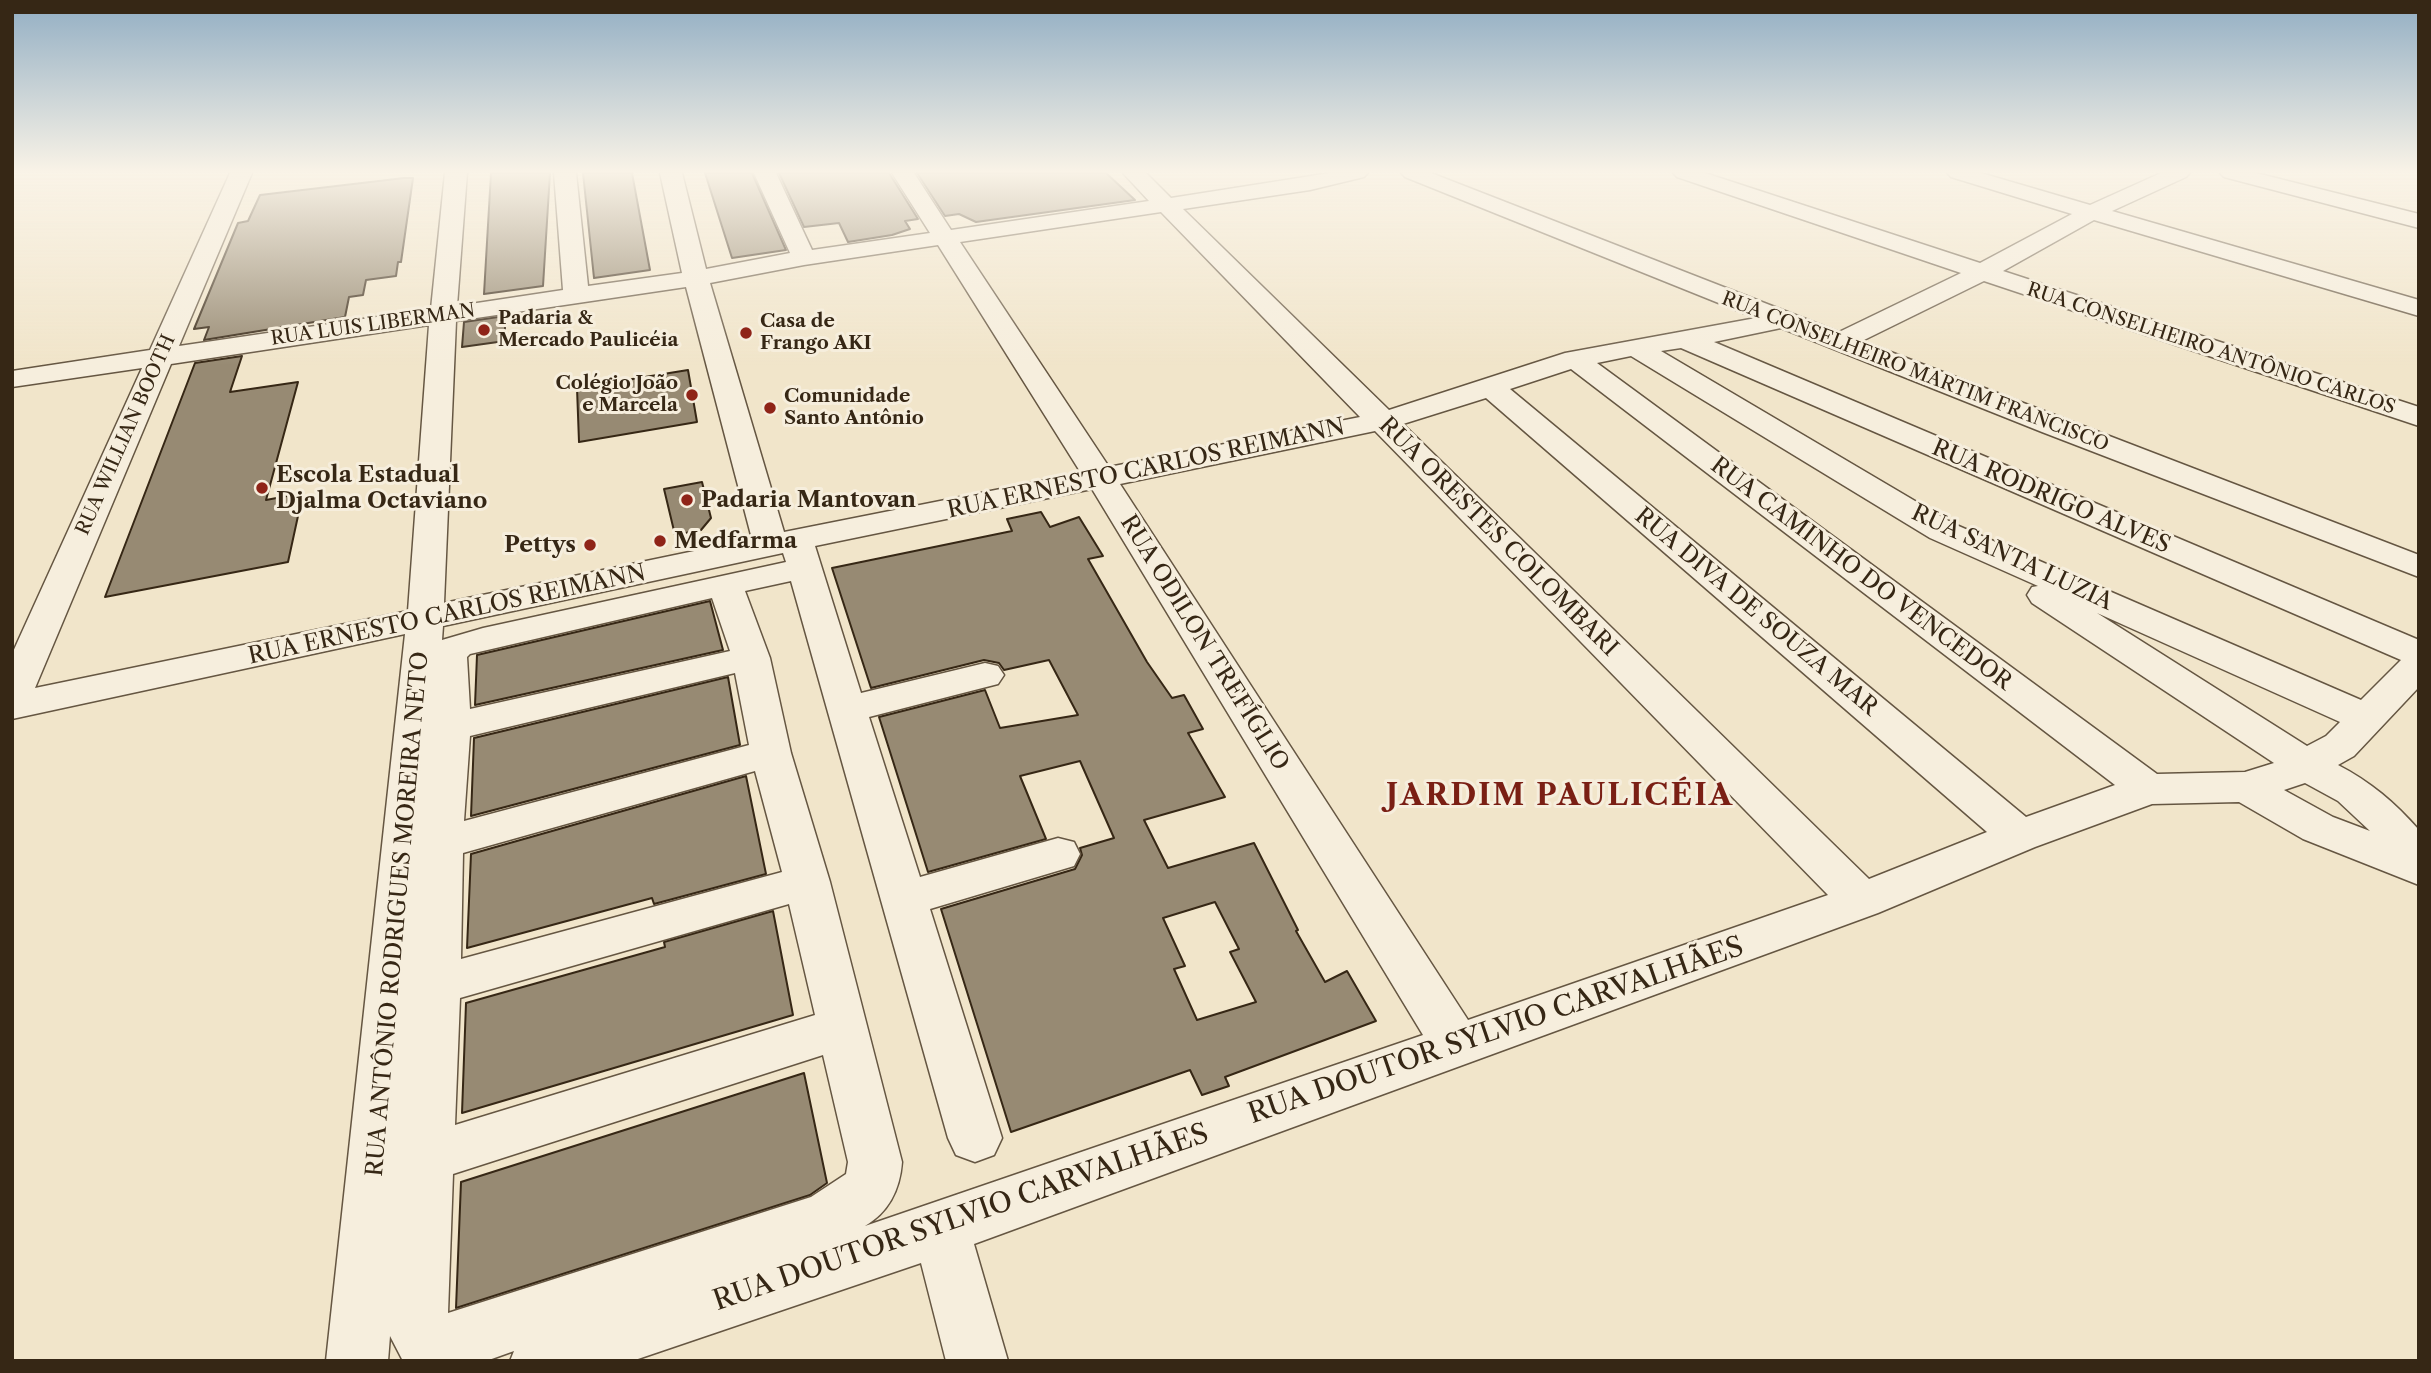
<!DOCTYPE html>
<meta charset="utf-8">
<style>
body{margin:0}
#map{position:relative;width:2431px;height:1373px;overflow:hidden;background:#f1e5ca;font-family:"Libre Caslon Text",serif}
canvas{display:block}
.frame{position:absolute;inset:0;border:14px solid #362715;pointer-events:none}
</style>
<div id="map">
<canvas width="2431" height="1373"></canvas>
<div class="frame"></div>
</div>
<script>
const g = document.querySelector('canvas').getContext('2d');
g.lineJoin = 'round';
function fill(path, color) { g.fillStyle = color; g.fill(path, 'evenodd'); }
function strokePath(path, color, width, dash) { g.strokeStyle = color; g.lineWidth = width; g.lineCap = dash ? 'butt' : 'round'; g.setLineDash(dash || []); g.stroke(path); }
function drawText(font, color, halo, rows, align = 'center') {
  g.font = font + ' "Libre Caslon Text",serif'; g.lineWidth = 6; g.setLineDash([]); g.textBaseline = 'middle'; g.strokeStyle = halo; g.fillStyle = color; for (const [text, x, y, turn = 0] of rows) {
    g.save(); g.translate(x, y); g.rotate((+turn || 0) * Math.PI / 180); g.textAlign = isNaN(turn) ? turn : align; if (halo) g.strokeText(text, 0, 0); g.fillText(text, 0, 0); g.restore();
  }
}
const building = new Path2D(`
 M 491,173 L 550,173 L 543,286 L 484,294 Z
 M 583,173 L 632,173 L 650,270 L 594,278 Z
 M 705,173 L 752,173 L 786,250 L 732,258 Z
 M 779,173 L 889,173 L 918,219 L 905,221 L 910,229 L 892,235 L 848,242 L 839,223 L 804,227 Z
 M 917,173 L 1106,173 L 1135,200 L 976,222 L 959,214 L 945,216 Z
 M 404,178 L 413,178 L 401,262 L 398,262 L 396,276 L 366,280 L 363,295 L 349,297 L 345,317 L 204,340 L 209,327 L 194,329 L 238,223 L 248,221 L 260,195 Z
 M 505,316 L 505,341 L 462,347 L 464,322 Z
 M 242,356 L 230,392 L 298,382 L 266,500 L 303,493 L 288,562 L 105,597 L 195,363 Z
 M 688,370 L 697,422 L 579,442 L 577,388 Z
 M 702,482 L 711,518 L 701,530 L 675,535 L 664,489 Z
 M 1041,512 L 1050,527 L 1079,517 L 1103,556 L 1088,559 L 1147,662 L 1172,698 L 1184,695 L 1203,729 L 1188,733 L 1225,797 L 1144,820 L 1168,868 L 1254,843 L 1298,930 L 1296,931 L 1325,982 L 1347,971 L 1376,1021 L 1225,1077 L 1229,1086 L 1202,1095 L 1190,1070 L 1011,1132 L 941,909 L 1075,869 L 1082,855 L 1080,848 L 1114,838 L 1080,761 L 1020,776 L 1046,839 L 928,872 L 879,717 L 985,690 L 1000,728 L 1078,715 L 1049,660 L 1004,670 L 999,663 L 984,660 L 871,688 L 832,568 L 1012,531 L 1007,519 ZM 1215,902 L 1239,949 L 1230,952 L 1256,1002 L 1197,1020 L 1174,969 L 1185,966 L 1163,918 Z
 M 710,601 L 723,650 L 475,705 L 477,655 Z
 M 728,677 L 740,745 L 471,816 L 474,738 Z
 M 746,776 L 766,874 L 654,904 L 652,898 L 467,948 L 471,854 Z
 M 773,911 L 793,1015 L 462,1113 L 466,1003 L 665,947 L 664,942 Z
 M 804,1073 L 827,1183 L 810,1195 L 456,1308 L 461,1182 Z`);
fill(building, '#978a73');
strokePath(building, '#362715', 2);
const street = new Path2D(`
 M 230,173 L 252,173 L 179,346 L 431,309 L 445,173 L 467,173 L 457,306 L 563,290 L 554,173 L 576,173 L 588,286 L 682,273 L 660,173 L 682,173 L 706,269 L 790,253 L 754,173 L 776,173 L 812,250 L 930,233 L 892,173 L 914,173 L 951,230 L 1149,201 L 1123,173 L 1146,173 L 1171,198 L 1330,173 L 1368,173 L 1364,177 L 1310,190 L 1183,209 L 1389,410 L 1565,353 L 1756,318 L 1405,177 L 1401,173 L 1431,173 L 1839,332 L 1961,273 L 1677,177 L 1673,173 L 1705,173 L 1980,263 L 2072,214 L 1951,177 L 1947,173 L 1981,173 L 2090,205 L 2161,173 L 2190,173 L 2186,177 L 2112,211 L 2419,300 L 2419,316 L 2094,220 L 2003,271 L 2419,407 L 2419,426 L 1984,281 L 1862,341 L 2419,555 L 2419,577 L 2042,432 L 1781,328 L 1714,342 L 2419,640 L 2419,687 L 2354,756 L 2338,765 C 2371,782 2395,803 2419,830 L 2419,885 L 2303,839 L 2239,802 L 2152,804 L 2035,847 L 1878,913 L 974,1244 L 1008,1361 L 946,1361 L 921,1263 L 632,1361 L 510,1361 L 514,1351 L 486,1361 L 403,1361 L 390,1336 L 388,1361 L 326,1361 L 405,634 L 12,719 L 12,654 L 142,368 L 12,387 L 12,371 L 150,350 ZM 1161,212 L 1360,417 L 1109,467 L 960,242 ZM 938,245 L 1081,473 L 784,532 L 710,283 L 804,265 ZM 686,287 L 752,539 L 444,603 L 456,321 ZM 429,325 L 408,611 L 35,688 L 171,364 ZM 1681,348 L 2401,660 L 2361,700 L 1954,524 L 1661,351 ZM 1631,356 L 1930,538 L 2038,586 L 2032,587 L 2027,595 L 2032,603 L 2274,763 L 2245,772 L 2157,774 L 1597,363 ZM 1571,369 L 2115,785 L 2026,817 L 1510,389 ZM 1486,398 L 1987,832 L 1869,879 L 1403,424 ZM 1375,431 L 1828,895 L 1468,1020 L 1120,484 ZM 1092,489 L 1423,1035 L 865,1226 C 889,1212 900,1189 902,1162 L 830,882 L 791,753 L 770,658 L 745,591 L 791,581 L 948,1138 L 956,1155 L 975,1162 L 994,1155 L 1002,1138 L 930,909 L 1074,866 L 1080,854 L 1074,842 L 1058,838 L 920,877 L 869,717 L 998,684 L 1004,675 L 998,666 L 985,663 L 861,693 L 815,546 ZM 783,553 L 786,562 L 483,628 L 442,640 L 443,626 ZM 712,598 L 730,651 L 470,709 L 467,657 L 470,654 ZM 2097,613 L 2340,722 L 2326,736 L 2307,746 ZM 735,673 L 749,745 L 464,821 L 470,736 ZM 755,771 L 782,872 L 461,959 L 463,853 ZM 2305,783 L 2338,801 L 2370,831 L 2333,817 L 2284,790 ZM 789,904 L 815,1015 L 455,1125 L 460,998 ZM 823,1055 L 848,1162 L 846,1174 L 811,1197 L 448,1313 L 453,1174 Z
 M 2220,173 L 2256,173 L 2419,214 L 2419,228 L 2224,177 Z`);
strokePath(street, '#655642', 3);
fill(street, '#f6eedd');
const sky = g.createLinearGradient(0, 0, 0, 365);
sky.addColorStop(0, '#92aec3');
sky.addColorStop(0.47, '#f9f3e7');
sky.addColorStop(1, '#f9f3e700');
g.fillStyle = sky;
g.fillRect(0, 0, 2431, 365);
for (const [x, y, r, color] of [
 [484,330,7,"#8f2418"],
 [746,333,7,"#8f2418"],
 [692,395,7,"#8f2418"],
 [770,408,7,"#8f2418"],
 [262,488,7,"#8f2418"],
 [687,500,7,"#8f2418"],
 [660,541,7,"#8f2418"],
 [590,545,7,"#8f2418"]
]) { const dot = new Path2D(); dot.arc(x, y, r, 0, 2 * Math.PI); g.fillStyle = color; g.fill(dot); strokePath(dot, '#f6eedd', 2.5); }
drawText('bold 19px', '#362715', '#f6eedd', [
 ["Padaria &",498,319],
 ["Mercado Paulicéia",498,341],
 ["Casa de",760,322],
 ["Frango AKI",760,344],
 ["Colégio João",678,384,"right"],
 ["e Marcela",678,406,"right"],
 ["Comunidade",784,397],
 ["Santo Antônio",784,419]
], 'left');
drawText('19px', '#362715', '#f6eedd', [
 ["RUA LUIS LIBERMAN",373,325,-8],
 ["RUA CONSELHEIRO ANTÔNIO CARLOS",2211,349,18],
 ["RUA CONSELHEIRO MARTIM FRANCISCO",1915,372,21],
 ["RUA WILLIAN BOOTH",126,435,-66]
]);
drawText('23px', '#362715', '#f6eedd', [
 ["RUA ERNESTO CARLOS REIMANN",1146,469,-12],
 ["RUA RODRIGO ALVES",2051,497,23],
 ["RUA ORESTES COLOMBARI",1498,537,45],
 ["RUA SANTA LUZIA",2012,558,25],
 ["RUA CAMINHO DO VENCEDOR",1861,574,37],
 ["RUA DIVA DE SOUZA MAR",1756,612,40],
 ["RUA ERNESTO CARLOS REIMANN",447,615,-12],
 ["RUA ODILON TREFÍGLIO",1204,643,58],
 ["RUA ANTÔNIO RODRIGUES MOREIRA NETO",398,914,-85]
]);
drawText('bold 23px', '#362715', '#f6eedd', [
 ["Escola Estadual",276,475],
 ["Djalma Octaviano",276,501],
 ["Padaria Mantovan",701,500],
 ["Medfarma",674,541],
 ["Pettys",576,545,"right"]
], 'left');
drawText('28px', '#362715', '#f6eedd', [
 ["RUA DOUTOR SYLVIO CARVALHÃES",1496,1031,-19],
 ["RUA DOUTOR SYLVIO CARVALHÃES",961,1218,-19]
]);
g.letterSpacing = '2px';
drawText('bold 30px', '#7a1f14', '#f6eedd', [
 ["JARDIM PAULICÉIA",1560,796]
]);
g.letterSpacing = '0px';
</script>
